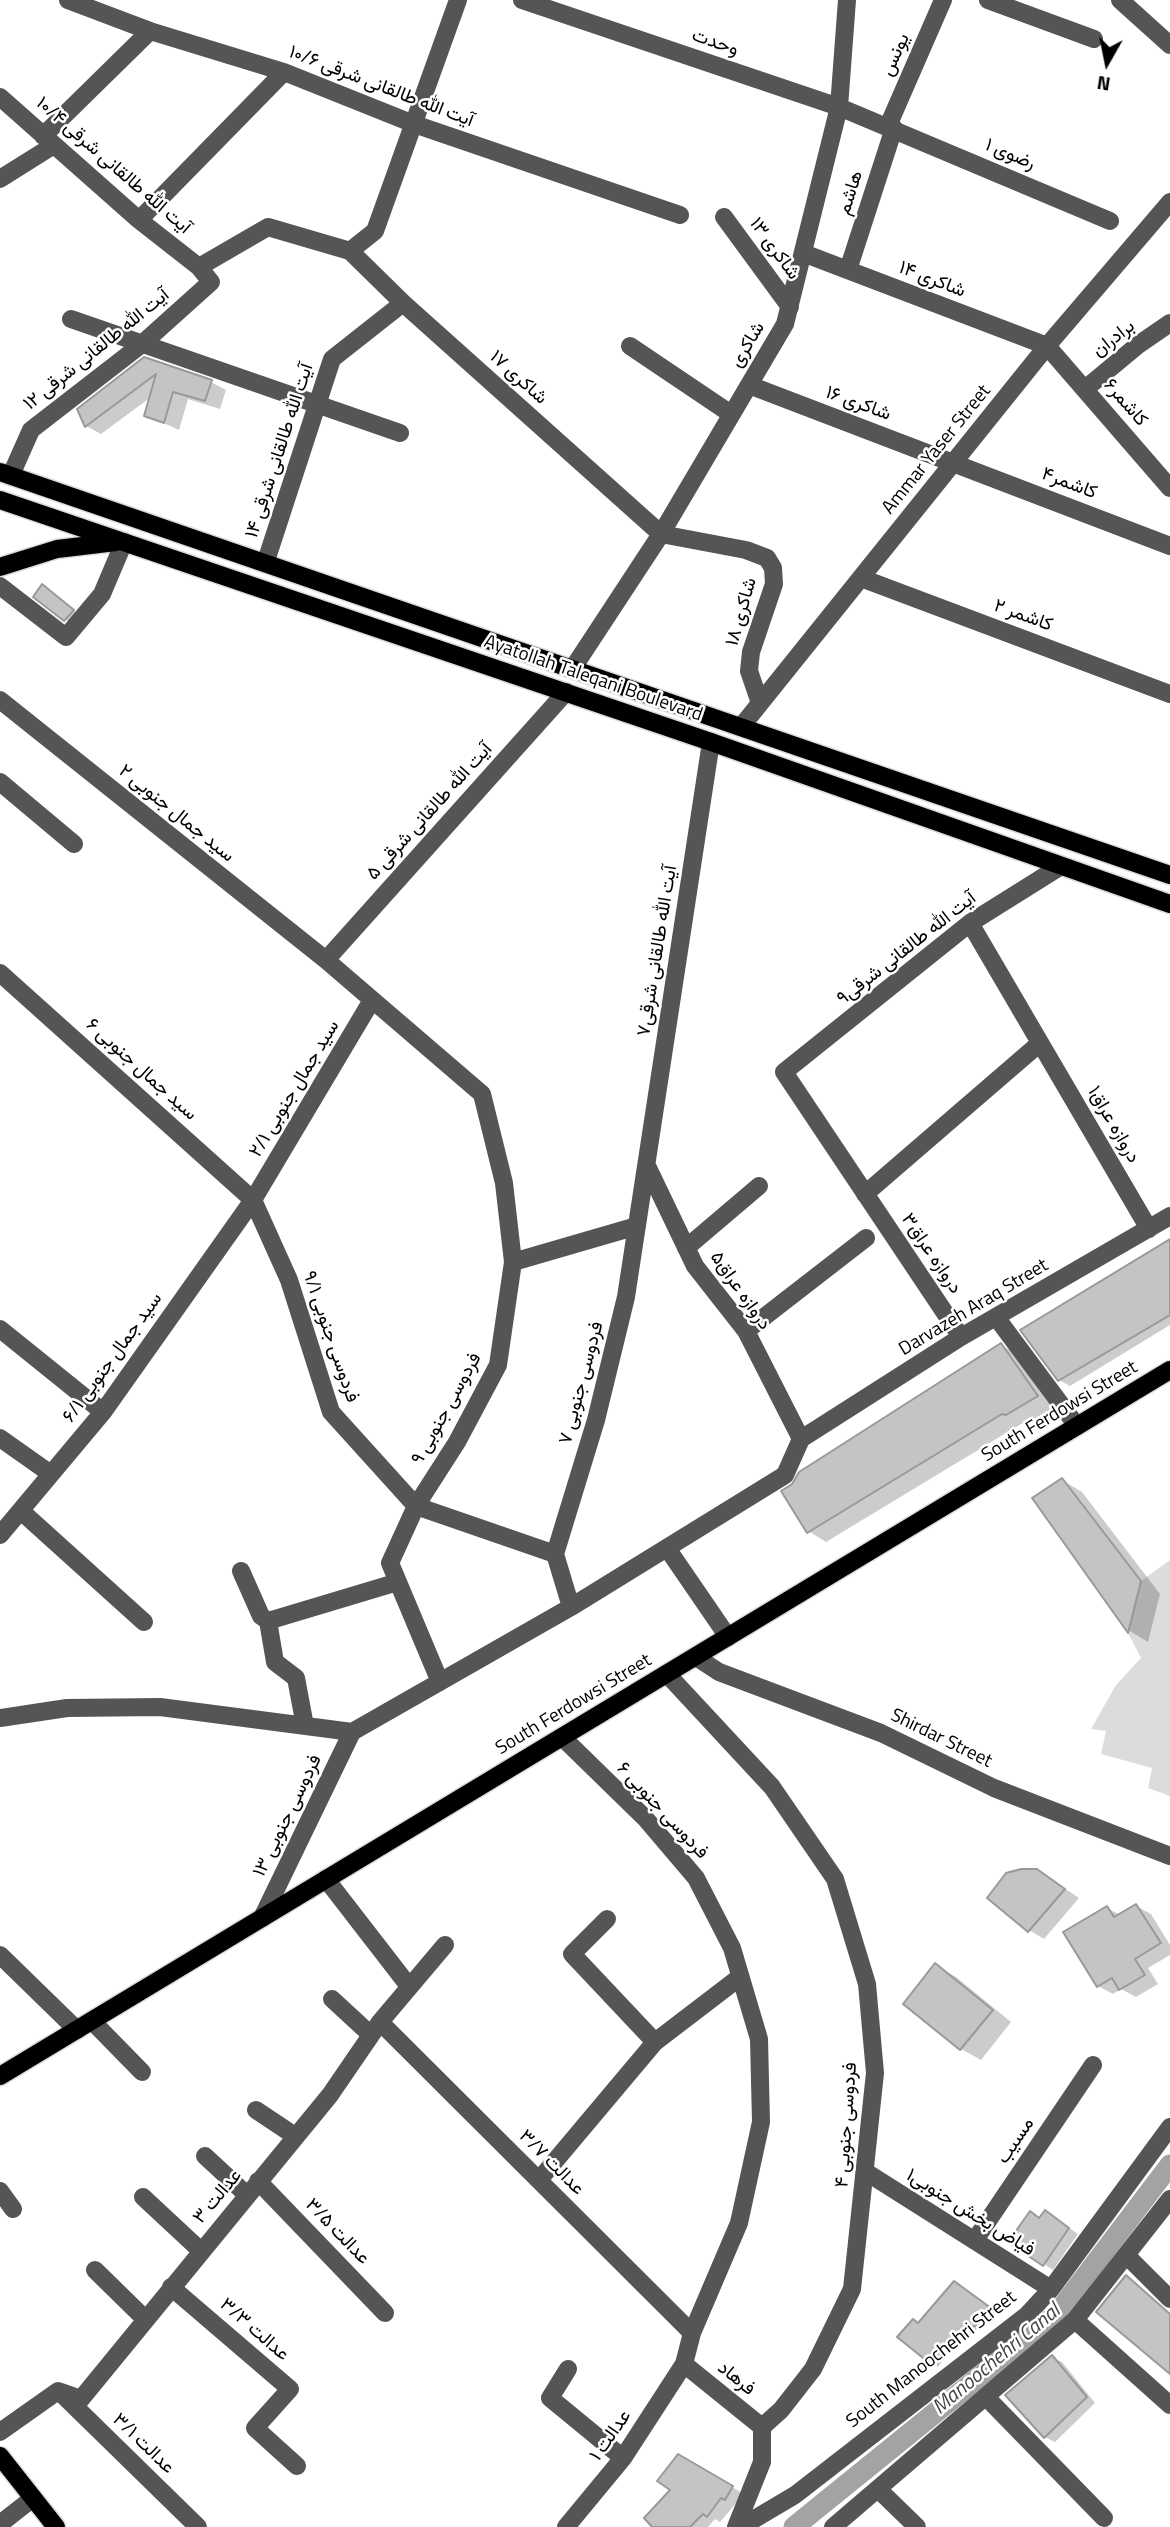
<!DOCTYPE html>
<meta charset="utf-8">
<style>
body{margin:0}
#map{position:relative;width:1170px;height:2527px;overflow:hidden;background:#fff;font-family:"Titillium Web",sans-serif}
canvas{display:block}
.north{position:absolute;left:1072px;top:28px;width:70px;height:70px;-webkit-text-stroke:5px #fff;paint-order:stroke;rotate:189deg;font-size:19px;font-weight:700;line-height:28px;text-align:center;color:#000}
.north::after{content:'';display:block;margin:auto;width:24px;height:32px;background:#000;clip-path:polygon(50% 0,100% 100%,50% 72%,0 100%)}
</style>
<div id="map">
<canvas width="1170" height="2527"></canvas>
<div class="north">N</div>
</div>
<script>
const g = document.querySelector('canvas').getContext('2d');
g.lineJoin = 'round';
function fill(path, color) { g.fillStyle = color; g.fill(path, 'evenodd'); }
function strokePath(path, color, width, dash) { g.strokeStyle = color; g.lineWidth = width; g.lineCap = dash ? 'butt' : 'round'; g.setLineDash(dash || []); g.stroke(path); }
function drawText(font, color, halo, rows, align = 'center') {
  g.font = font + ' "Titillium Web",Vazirmatn,sans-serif'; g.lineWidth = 5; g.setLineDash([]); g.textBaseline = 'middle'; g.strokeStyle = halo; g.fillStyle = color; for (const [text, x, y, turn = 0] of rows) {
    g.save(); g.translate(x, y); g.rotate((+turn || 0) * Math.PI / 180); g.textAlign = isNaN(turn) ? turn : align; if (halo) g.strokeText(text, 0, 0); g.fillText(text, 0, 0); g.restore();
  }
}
fill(new Path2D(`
 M 1170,1560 L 1170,1796 L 1148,1788 L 1152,1768 L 1101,1754 L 1106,1731 L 1091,1729 L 1116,1685 L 1141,1658 L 1128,1633 L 1141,1581 Z`), '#dcdcdc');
fill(new Path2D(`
 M 144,359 L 211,382 L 226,390 L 220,409 L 188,399 L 179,430 L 146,415 L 151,397 L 101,434 L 86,426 Z
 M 47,589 L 77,613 L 69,622 L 35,596 Z
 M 1170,1241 L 1170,1325 L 1070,1386 L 1059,1380 Z
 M 1001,1345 L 1019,1355 L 1055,1407 L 1025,1424 L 1021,1424 L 826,1542 L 808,1531 Z
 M 1062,1480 L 1082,1492 L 1160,1594 L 1148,1642 L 1130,1631 L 1035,1498 Z
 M 1052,1880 L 1079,1898 L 1044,1939 L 1029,1930 Z
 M 1136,1906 L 1151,1914 L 1170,1945 L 1170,1955 L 1148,1968 L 1158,1984 L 1136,1997 L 1121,1989 L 1113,1994 L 1098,1986 L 1107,1908 L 1120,1915 Z
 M 936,1966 L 956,1977 L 1011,2022 L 981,2060 L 961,2049 Z
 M 1046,2212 L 1078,2234 L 1053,2270 L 1044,2264 L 1040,2219 Z
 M 1127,2277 L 1170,2313 L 1170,2374 L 1098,2311 Z
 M 959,2286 L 994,2311 L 984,2324 L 954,2346 L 938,2367 L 934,2364 Z
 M 1052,2357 L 1062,2362 L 1095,2403 L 1055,2442 L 1045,2437 L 1007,2395 Z
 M 679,2456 L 744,2494 L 720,2522 L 715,2519 L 708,2527 L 650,2527 L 673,2490 Z`), '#0003');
strokePath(new Path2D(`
 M 794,2527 L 1056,2315 L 1170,2165`), '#a3a3a3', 21);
const building = new Path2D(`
 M 144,357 L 212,380 L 205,401 L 173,392 L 164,423 L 144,416 L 156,374 L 85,427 L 77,409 Z
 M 42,584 L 74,610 L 64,621 L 33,597 Z
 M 1170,1239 L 1170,1315 L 1058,1381 L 1020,1330 Z
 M 1001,1343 L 1038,1396 L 1006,1415 L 1002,1414 L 807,1533 L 781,1491 L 792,1484 L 799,1472 Z
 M 1062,1478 L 1141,1581 L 1128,1633 L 1032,1498 Z
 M 1021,1869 L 1037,1869 L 1065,1889 L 1028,1932 L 987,1898 L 1006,1873 Z
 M 1136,1904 L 1161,1943 L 1135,1959 L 1145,1975 L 1119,1990 L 1112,1978 L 1097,1987 L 1063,1932 L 1107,1906 L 1114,1917 Z
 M 935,1963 L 993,2010 L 960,2050 L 903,2004 Z
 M 1045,2210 L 1069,2228 L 1043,2266 L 1008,2242 L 1030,2211 L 1039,2218 Z
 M 1126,2275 L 1170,2314 L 1170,2374 L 1096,2312 Z
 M 954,2281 L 991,2308 L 980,2322 L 950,2344 L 940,2360 L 933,2366 L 897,2337 L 913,2319 L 918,2323 Z
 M 1052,2355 L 1087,2397 L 1044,2438 L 1005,2395 Z
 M 678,2454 L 733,2486 L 725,2500 L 721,2498 L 707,2517 L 703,2514 L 690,2527 L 652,2527 L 644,2518 L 670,2490 L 657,2481 Z`);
fill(building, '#c4c4c4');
strokePath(building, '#999', 2);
const major = new Path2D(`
 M 0,472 L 1170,875
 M 0,500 L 711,742 L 1170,904
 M 0,567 L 57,549 L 116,542
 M 0,2076 L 1170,1370
 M 0,2456 L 56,2527`);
strokePath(major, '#dbdbdb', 21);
strokePath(new Path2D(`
 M 68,0 L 150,31 L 284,72 L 414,124 L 680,215
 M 522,0 L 839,107 L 1110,221
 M 988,0 L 1094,39
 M 1120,0 L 1170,45
 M 0,97 L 139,220 L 199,267 L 211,282 L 142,344 L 31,430 L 11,475
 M 888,126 L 943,0
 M 43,136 L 150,31
 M 0,179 L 54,145
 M 724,217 L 790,307
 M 139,220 L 284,72
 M 350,251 L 403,303 L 661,534 L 746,550 L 767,558 L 773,568 L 774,584 L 751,652 L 749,671 L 760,703
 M 803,253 L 1047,346 L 1170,488
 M 199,267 L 268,227 L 350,251 L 375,231 L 458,0
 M 848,270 L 894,128
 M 71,319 L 400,433
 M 630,346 L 731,414
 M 749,385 L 1170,546
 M 1085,389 L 1138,345 L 1170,323
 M 266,561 L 332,359 L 403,303
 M 861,578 L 1170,694
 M 0,586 L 66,637 L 102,594 L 124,542
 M 573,668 L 661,534 L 785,324 L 839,107 L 847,0
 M 0,700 L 326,960 L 482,1094 L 504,1183 L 513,1262 L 498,1365 L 457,1442 L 416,1506 L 390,1563 L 440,1682
 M 741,727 L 1047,346 L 1170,202
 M 0,782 L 74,844
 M 970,923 L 1149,1229
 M 326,960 L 566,692
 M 0,973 L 253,1200 L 289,1280 L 331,1412 L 416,1506 L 555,1554
 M 647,1166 L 695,1266 L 746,1331 L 801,1439
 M 865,1194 L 1040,1043
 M 686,1248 L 759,1186
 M 513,1262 L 637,1226
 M 996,1317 L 1077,1426
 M 0,1329 L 103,1412
 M 746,1331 L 866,1238
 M 961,1337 L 784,1072 L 970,923 L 1061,866
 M 0,1438 L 51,1474
 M 801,1439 L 961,1337 L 1170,1216
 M 21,1511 L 144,1622
 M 0,1535 L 103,1412 L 253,1200 L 372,1000
 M 667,1548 L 728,1637
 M 241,1571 L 261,1616 L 268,1621 L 275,1662 L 296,1678 L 305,1726
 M 571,1607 L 555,1554 L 596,1420 L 626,1297 L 711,742
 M 268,1621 L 398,1582
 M 696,1657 L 719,1672 L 881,1733 L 994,1788 L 1170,1856
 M 667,1674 L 772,1787 L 835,1879 L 867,1984 L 875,2073 L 852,2289 L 813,2369 L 781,2410 L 762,2427 L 762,2462 L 736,2527
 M 0,1718 L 67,1708 L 160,1707 L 352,1732 L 571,1607 L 785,1475 L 801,1439
 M 562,1737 L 645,1818 L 696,1878 L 732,1948 L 759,2039 L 761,2122 L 739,2223 L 692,2333 L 684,2364 L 623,2458 L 566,2527
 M 326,1879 L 408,1985
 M 262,1918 L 352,1732
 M 607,1919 L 572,1954 L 655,2042
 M 0,1955 L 77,2030
 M 332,1999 L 371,2035
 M 92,2021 L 142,2072
 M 380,2022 L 692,2333
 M 256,2110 L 295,2136
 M 205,2156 L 247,2195
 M 866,2172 L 1051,2289
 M 539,2180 L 655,2042 L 740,1977
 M 258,2181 L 385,2313
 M 0,2191 L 13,2209
 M 143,2197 L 201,2251
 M 975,2240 L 1093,2065
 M 1127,2256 L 1170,2299
 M 95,2270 L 145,2319
 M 171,2287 L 290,2389 L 255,2428 L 297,2466
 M 1075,2320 L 1170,2405
 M 684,2364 L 762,2427
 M 568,2369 L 550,2398 L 623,2458
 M 63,2395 L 198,2527
 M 986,2397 L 1104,2518
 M 0,2432 L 58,2391 L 81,2399 L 330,2095 L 380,2022 L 445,1945
 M 879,2490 L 917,2527
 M 0,2524 L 33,2498
 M 741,2527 L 795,2495 L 1027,2315 L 1051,2289 L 1170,2127
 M 833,2527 L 1075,2320 L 1170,2199`), '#555', 18);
strokePath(major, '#000', 18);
drawText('19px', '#000', '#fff', [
 ["وحدت",715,43,19],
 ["یونس",896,55,-66],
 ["آیت الله طالقانی شرقی ۱۰/۶",381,87,21],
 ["رضوی ۱",1010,155,23],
 ["آیت الله طالقانی شرقی ۱۰/۴",113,166,41],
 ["هاشم",851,193,-72],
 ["شاکری ۱۳",774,249,54],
 ["شاکری ۱۴",932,280,21],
 ["برادران",1114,339,-38],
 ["شاکری",748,345,-59],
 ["آیت الله طالقانی شرقی ۱۲",97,350,-39],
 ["شاکری ۱۷",518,378,42],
 ["کاشمر۶",1125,403,49],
 ["شاکری ۱۶",858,404,20],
 ["Ammar Yaser Street",937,450,-51],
 ["آیت الله طالقانی شرقی ۱۴",280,451,-72],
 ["کاشمر۴",1069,484,21],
 ["شاکری ۱۸",742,612,-74],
 ["کاشمر ۲",1023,616,20],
 ["Ayatollah Taleqani Boulevard",593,679,19],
 ["آیت الله طالقانی شرقی ۵",430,812,-48],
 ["سید جمال جنوبی ۲",176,814,39],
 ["آیت الله طالقانی شرقی۹",907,949,-38],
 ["آیت الله طالقانی شرقی۷",658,951,-81],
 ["سید جمال جنوبی ۶",141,1070,42],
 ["سید جمال جنوبی ۲/۱",295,1089,-59],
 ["دروازه عراق۱",1113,1125,60],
 ["دروازه عراق۳",931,1254,56],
 ["دروازه عراق۵",740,1291,55],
 ["Darvazeh Araq Street",974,1308,-31],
 ["فردوسی جنوبی ۹/۱",330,1337,71],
 ["سید جمال جنوبی ۶/۱",113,1358,-54],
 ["فردوسی جنوبی ۷",582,1383,-75],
 ["فردوسی جنوبی ۹",447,1409,-61],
 ["South Ferdowsi Street",1060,1412,-31],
 ["South Ferdowsi Street",574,1705,-31],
 ["Shirdar Street",941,1739,26],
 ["فردوسی جنوبی ۶",662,1811,47],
 ["فردوسی جنوبی ۱۳",288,1816,-64],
 ["فردوسی جنوبی ۴",847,2125,-86],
 ["مسیب",1016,2141,-56],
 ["عدالت ۳/۷",551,2163,45],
 ["عدالت ۳",218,2197,-50],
 ["فیاض بخش جنوبی۱",970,2213,32],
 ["عدالت ۳/۵",337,2232,46],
 ["عدالت ۳/۳",254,2330,41],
 ["South Manoochehri Street",932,2360,-38],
 ["فرهاد",736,2379,39],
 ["عدالت ۱",611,2436,-55],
 ["عدالت ۳/۱",143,2444,44]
]);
drawText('italic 21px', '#444', '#fff', [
 ["Manoochehri Canal",997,2360,-40]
]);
</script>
